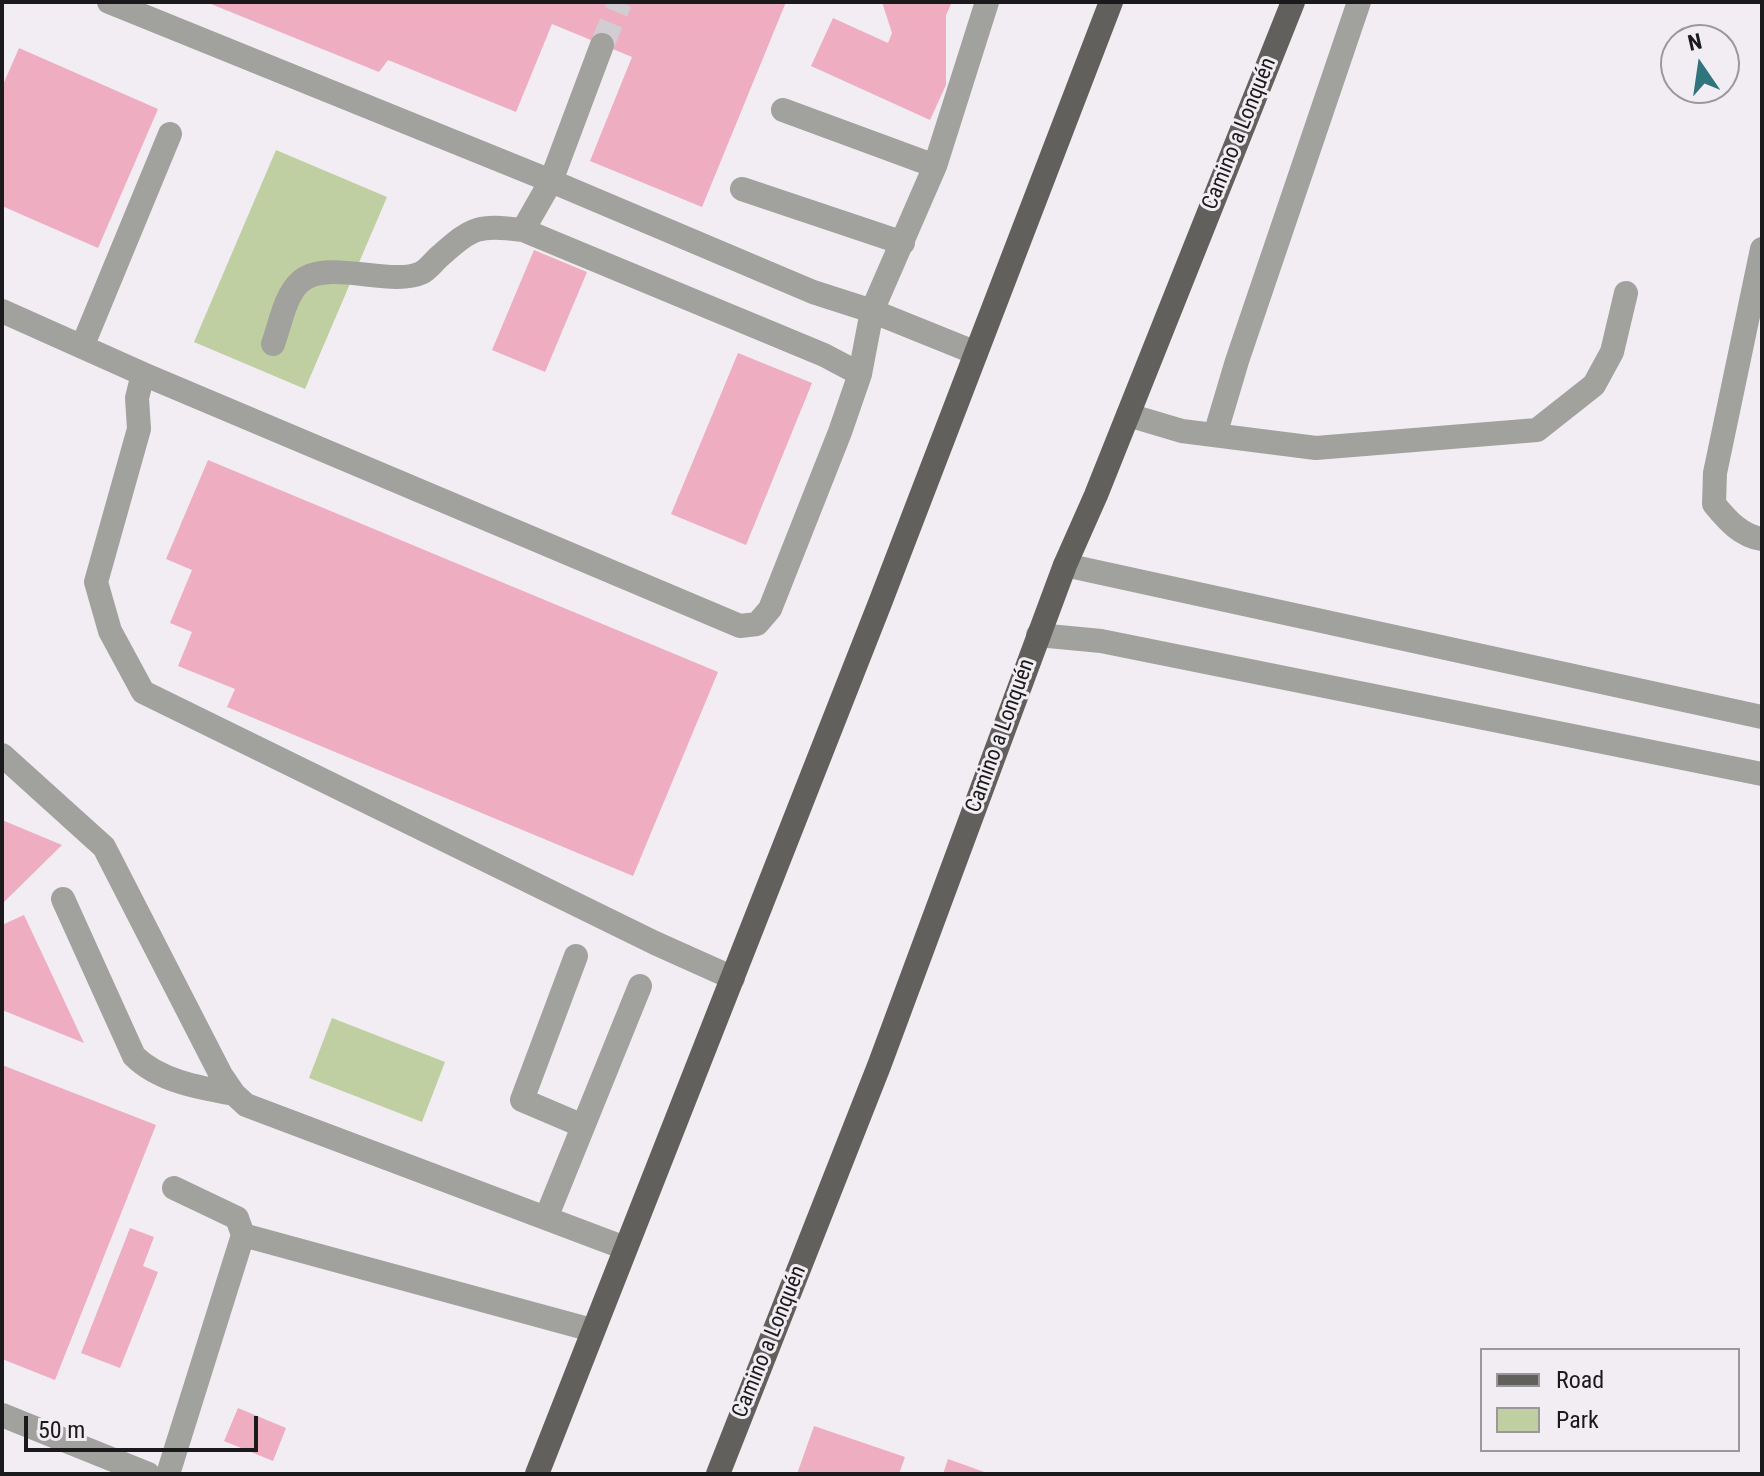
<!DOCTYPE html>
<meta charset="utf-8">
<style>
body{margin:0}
#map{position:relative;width:1764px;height:1476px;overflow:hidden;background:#f1edf2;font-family:"Roboto Condensed",sans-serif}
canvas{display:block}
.frame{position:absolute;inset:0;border:4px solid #1a191b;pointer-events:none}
.legend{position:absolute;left:1480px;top:1348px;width:260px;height:104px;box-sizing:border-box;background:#f1edf2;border:2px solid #9b989c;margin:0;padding:10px 14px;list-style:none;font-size:24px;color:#1a191b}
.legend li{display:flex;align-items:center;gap:16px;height:40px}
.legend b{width:40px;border:2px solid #9b989c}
.north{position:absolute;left:1660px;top:24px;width:80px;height:80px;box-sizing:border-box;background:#f1edf2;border:2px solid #9b989c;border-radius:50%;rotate:347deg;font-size:22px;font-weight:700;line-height:32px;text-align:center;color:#1a191b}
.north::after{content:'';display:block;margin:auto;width:28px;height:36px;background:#2d767d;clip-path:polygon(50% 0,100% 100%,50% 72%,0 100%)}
.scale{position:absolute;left:24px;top:1416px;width:234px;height:36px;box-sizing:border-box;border:4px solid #1a191b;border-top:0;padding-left:10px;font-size:24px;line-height:28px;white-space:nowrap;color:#1a191b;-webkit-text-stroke:6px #f1edf2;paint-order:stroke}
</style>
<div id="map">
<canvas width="1764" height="1476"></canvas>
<div class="frame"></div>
<ul class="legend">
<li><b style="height:10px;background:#61605c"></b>Road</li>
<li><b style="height:22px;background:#c0cfa2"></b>Park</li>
</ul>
<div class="north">N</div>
<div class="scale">50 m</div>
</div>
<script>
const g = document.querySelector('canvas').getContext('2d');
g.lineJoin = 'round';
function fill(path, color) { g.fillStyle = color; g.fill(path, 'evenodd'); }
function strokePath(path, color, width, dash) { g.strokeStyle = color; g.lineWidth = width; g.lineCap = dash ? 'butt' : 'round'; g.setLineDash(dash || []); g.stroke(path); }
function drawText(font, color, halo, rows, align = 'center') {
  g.font = font + ' "Roboto Condensed",sans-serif'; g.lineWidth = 6; g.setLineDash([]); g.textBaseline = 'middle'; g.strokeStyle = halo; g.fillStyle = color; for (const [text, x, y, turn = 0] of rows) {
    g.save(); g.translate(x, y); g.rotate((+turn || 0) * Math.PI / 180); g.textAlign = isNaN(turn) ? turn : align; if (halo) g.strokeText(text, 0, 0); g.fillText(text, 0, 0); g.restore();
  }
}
fill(new Path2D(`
 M 276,150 L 387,197 L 305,389 L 194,342 Z
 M 332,1018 L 445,1062 L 422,1122 L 309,1078 Z`), '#c0cfa2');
fill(new Path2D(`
 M 206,2 L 786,2 L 702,207 L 590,161 L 632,57 L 552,24 L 516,112 L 388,60 L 379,72 Z
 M 882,2 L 952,2 L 946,15 L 946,85 L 930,120 L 811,66 L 833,18 L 888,43 L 892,33 Z
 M 19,48 L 158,109 L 98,248 L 2,206 L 2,87 Z
 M 534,250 L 587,272 L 545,372 L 492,350 Z
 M 738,353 L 812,383 L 746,545 L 671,514 Z
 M 208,460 L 718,672 L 633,876 L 227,707 L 235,689 L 178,666 L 192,632 L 170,623 L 192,570 L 166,559 Z
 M 2,820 L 62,845 L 2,904 Z
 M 24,915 L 84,1043 L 2,1010 L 2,925 Z
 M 2,1065 L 156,1125 L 55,1380 L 2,1359 Z
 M 130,1228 L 154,1237 L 143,1266 L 158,1272 L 120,1368 L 81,1353 Z
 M 238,1408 L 286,1428 L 273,1461 L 224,1441 Z
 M 814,1426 L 905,1457 L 899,1474 L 797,1474 Z
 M 948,1459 L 990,1474 L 943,1474 Z`), '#efadc1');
strokePath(new Path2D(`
 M 602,45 L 620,2`), '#d1cdd2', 24, [24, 12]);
strokePath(new Path2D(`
 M 109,2 L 551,181 L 813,292 L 872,311 L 976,353
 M 783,110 L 935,166
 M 742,189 L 903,243
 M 523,230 L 551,181 L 602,45
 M 1762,249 L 1715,473 L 1714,504 C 1727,520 1741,536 1762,539
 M 2,311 L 143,374 L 137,398 L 139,429 L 96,582 L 110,631 L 143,692 L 655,943 L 733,978
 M 82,347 L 170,134
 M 143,374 L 740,626 L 757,624 L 770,609 L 840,432 L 860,374 L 824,355 L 523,230 C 478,225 474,226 440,256 C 434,261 428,270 421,273 C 391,287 325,258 300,282 C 285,295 280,325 273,344
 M 860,374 L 872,311 L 935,166 L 987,2
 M 1128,415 L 1182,431 L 1316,448 L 1537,430 L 1594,385 L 1612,352 L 1626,293
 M 1215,435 L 1237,361 L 1359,2
 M 1065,565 L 1762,717
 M 1038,635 L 1101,641 L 1762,774
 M 2,755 L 104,847 L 221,1075 L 234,1094 L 246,1105 L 625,1248
 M 63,899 L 134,1056 C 159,1081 200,1088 234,1094
 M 576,956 L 522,1100 L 583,1126
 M 546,1218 L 640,986
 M 243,1235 L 592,1330
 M 2,1415 L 148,1474
 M 168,1474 L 243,1235 L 237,1218 L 174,1188`), '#a1a19e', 24);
strokePath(new Path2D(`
 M 537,1474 L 880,603 L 1111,2
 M 718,1474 L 879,1066 L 1065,565 L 1096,495 L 1293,2`), '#61605c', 24);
drawText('22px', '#1a191b', '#f1edf2', [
 ["Camino a Lonquén",1240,134,-68],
 ["Camino a Lonquén",1001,736,-70],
 ["Camino a Lonquén",770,1342,-68]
]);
</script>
